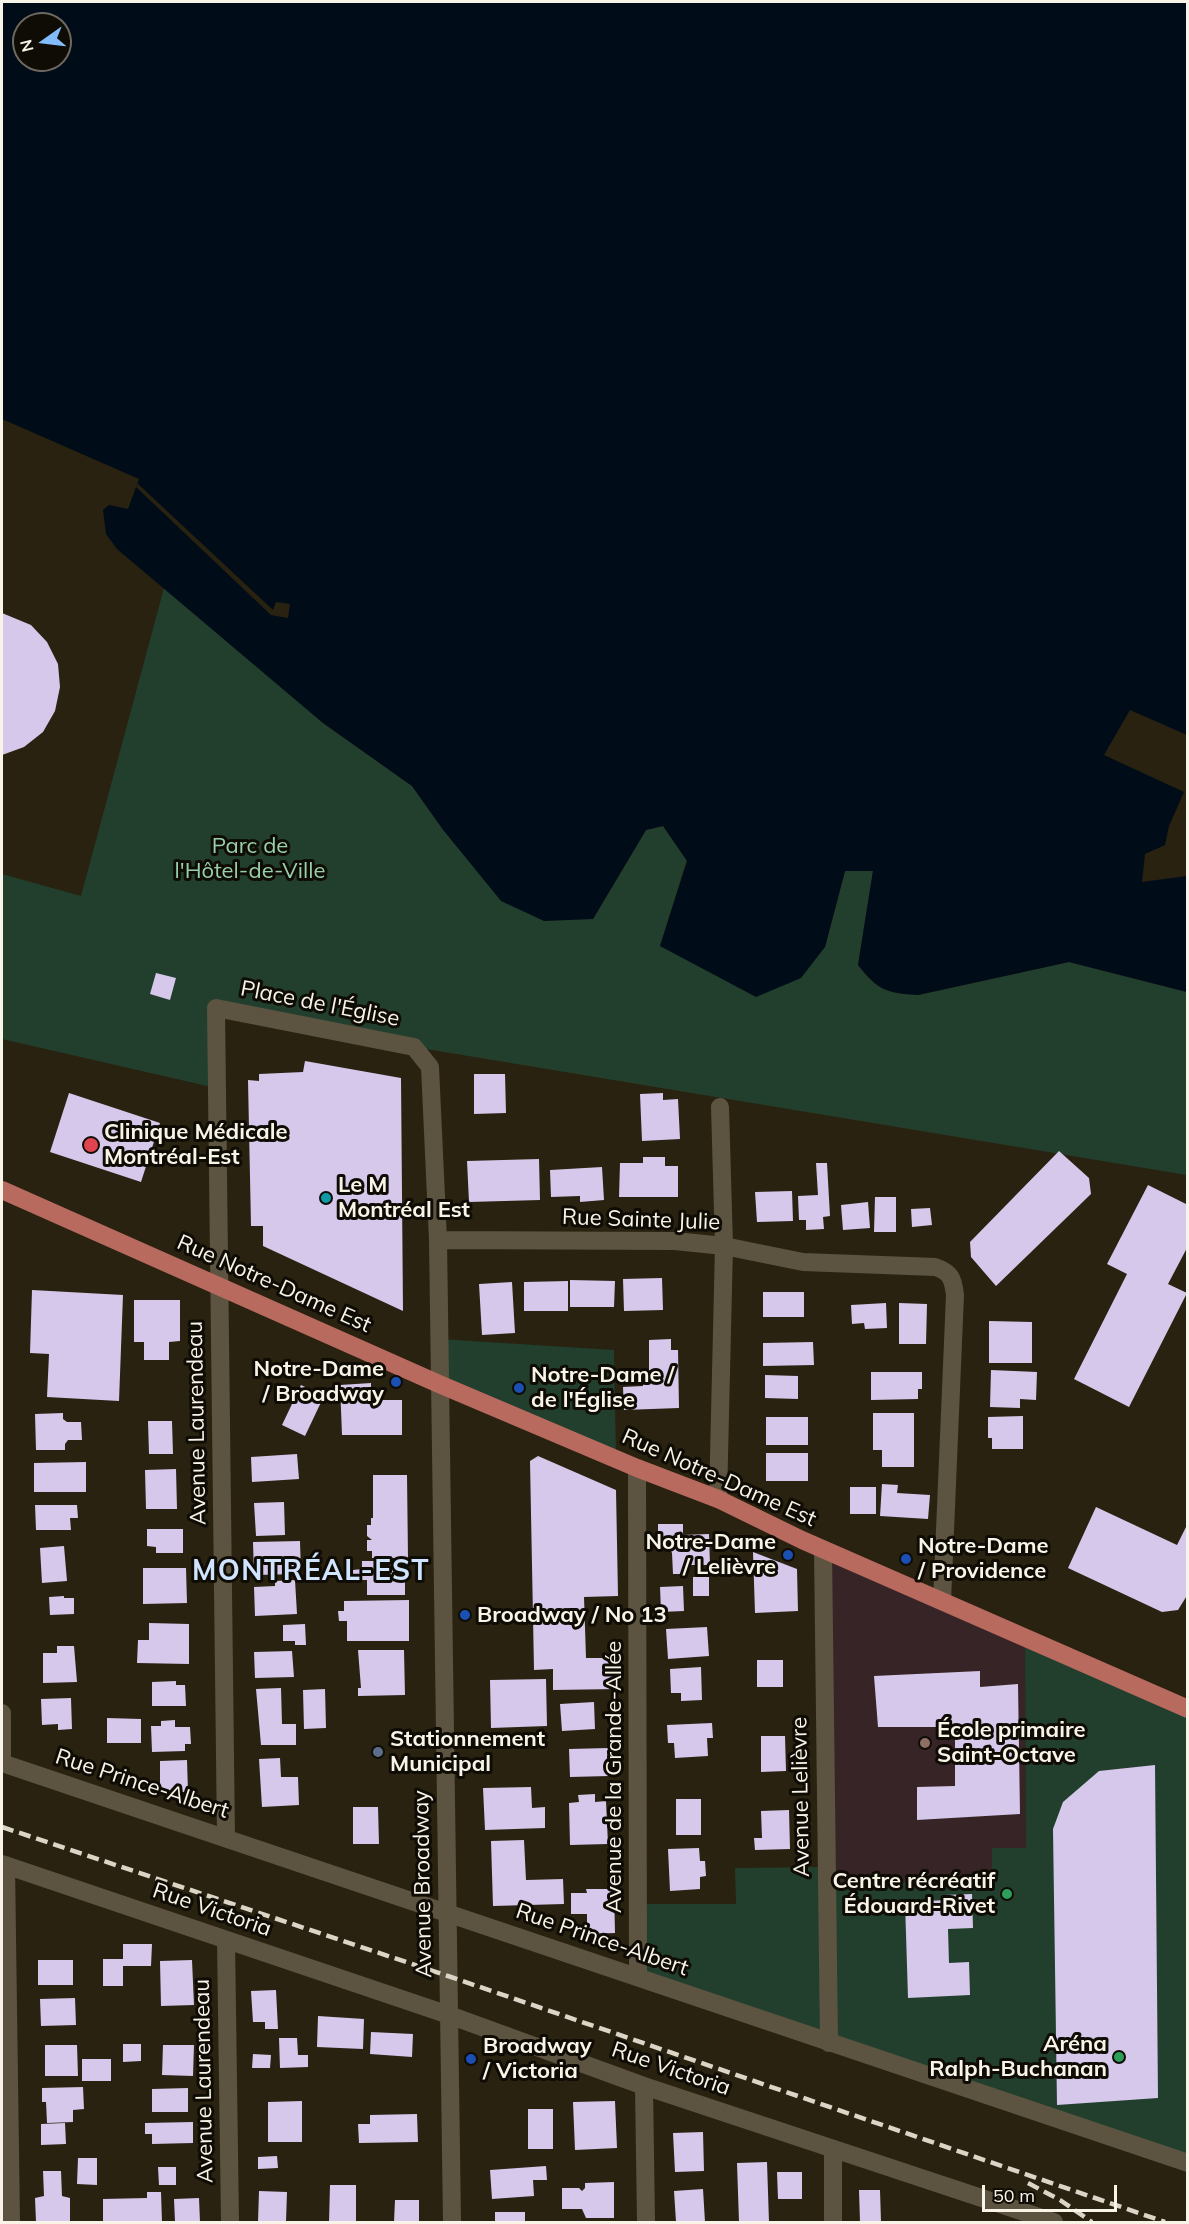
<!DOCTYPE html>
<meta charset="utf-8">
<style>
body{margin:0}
#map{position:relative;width:1189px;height:2224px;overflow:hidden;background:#292210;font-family:Mulish,sans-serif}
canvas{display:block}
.frame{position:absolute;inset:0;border:3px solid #f9f4e8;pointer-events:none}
.north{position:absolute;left:12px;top:12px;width:60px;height:60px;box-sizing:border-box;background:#0f0c05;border:2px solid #6d6960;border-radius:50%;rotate:256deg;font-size:16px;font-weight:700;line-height:24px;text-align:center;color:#f9f4e8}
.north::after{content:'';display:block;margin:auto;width:21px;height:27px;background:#82bcfa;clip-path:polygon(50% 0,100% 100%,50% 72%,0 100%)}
.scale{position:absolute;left:982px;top:2185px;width:135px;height:27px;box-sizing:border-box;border:3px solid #f9f4e8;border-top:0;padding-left:8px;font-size:18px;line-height:21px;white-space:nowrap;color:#f9f4e8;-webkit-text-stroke:4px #0f0c05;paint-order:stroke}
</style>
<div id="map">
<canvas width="1189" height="2224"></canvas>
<div class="frame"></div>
<div class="north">N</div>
<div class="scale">50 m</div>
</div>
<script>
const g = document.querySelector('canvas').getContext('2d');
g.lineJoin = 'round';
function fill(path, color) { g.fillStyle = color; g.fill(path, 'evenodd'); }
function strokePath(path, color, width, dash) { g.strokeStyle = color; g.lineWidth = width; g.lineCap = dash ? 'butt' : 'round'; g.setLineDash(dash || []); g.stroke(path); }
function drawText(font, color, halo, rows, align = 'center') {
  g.font = font + ' Mulish,sans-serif'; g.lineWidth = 6; g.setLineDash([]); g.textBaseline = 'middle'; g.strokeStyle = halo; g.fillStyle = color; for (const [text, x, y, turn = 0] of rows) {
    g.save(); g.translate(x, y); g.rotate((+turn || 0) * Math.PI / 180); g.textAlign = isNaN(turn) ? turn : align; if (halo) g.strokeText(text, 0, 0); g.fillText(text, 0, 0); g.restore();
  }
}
fill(new Path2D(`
 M 823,1550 L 1025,1638 L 1026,1849 L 992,1881 L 826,1882 Z`), '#372426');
fill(new Path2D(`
 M 164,588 L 323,723 L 412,786 L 444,831 L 593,919 L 646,830 L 663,826 L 687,860 L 660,946 L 825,947 L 845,871 L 873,871 L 858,965 C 878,990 886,993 918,995 L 1069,962 L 1187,992 L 1187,1175 L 414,1047 L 217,1008 L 216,1088 L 2,1039 L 2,874 L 81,896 Z
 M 439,1339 L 614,1350 L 616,1459 L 439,1384 Z
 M 1025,1638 L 1187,1709 L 1187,2163 L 638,1977 L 638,1904 L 736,1904 L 735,1868 L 825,1867 L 827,1882 L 992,1881 L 992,1848 L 1026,1848 Z`), '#223f2d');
fill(new Path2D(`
 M 2,2 L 1187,2 L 1187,735 L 1130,710 L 1104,755 L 1184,792 L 1169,826 L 1165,845 L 1145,854 L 1142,882 L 1187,876 L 1187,992 L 1069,962 L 918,995 C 886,993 878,990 858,965 L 873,871 L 845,871 L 825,947 L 801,978 L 756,997 L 660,946 L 687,861 L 663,826 L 646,830 L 593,919 L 544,921 L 501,901 L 444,831 L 412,786 L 323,723 L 117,549 L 106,534 L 103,510 L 109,505 L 128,509 L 139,479 L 2,419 ZM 24,24 L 60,24 L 60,60 L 24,60 Z`), '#000c18');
fill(new Path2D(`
 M 137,483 L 273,610 L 276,602 L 290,604 L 288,618 L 271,615 L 136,487 Z`), '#292210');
fill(new Path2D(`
 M 2,613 L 31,625 L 47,642 L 58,664 L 60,687 L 55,711 L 43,732 L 24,747 L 2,755 Z
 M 156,973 L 176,978 L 170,1000 L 150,994 Z
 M 305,1061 L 401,1078 L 403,1311 L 263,1246 L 263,1226 L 251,1226 L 248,1080 L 259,1081 L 259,1074 L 303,1072 Z
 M 474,1074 L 505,1074 L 506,1113 L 474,1114 Z
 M 69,1093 L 160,1123 L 141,1182 L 50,1152 Z
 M 663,1093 L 663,1100 L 678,1099 L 680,1139 L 642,1141 L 640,1094 Z
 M 1059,1151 L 1089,1178 L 1091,1194 L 996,1286 L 971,1257 L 970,1242 Z
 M 643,1157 L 665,1157 L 665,1166 L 678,1166 L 678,1197 L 619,1197 L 620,1163 L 643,1163 Z
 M 539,1159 L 540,1200 L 469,1202 L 467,1161 Z
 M 816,1163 L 827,1163 L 830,1216 L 823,1217 L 824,1229 L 806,1230 L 806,1220 L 799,1220 L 798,1196 L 818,1195 Z
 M 602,1167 L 604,1200 L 580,1202 L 580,1196 L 551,1197 L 550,1170 Z
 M 1148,1185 L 1188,1205 L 1188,1246 L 1168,1284 L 1187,1293 L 1129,1407 L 1074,1379 L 1127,1274 L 1107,1264 Z
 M 792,1191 L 793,1221 L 757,1222 L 755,1192 Z
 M 875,1197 L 896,1197 L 896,1232 L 874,1232 Z
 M 868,1202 L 870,1228 L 843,1230 L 841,1205 Z
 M 930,1208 L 932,1225 L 912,1227 L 911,1209 Z
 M 662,1278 L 663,1310 L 624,1311 L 623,1279 Z
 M 570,1280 L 615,1281 L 614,1307 L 570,1307 Z
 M 568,1281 L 568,1311 L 524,1311 L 524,1282 Z
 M 512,1282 L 515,1333 L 482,1335 L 479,1284 Z
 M 32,1290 L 123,1295 L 119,1401 L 47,1397 L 49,1354 L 30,1353 Z
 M 763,1292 L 804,1292 L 804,1317 L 763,1317 Z
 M 134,1300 L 180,1300 L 180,1341 L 169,1342 L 169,1360 L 144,1360 L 144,1342 L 134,1342 Z
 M 886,1303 L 887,1328 L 865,1329 L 864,1323 L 852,1324 L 851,1305 Z
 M 899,1303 L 927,1304 L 926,1344 L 899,1344 Z
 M 989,1321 L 1032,1322 L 1032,1363 L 989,1363 Z
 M 671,1339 L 671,1350 L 678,1350 L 679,1408 L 624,1410 L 623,1387 L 643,1386 L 642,1371 L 649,1371 L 649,1340 Z
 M 813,1342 L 814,1365 L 763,1366 L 763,1343 Z
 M 991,1370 L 1037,1372 L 1036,1400 L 1020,1399 L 1020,1408 L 990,1407 Z
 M 871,1372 L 922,1372 L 922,1389 L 918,1389 L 918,1399 L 871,1400 Z
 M 765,1375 L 798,1376 L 798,1399 L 765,1398 Z
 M 371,1383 L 371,1400 L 402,1400 L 402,1435 L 342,1435 L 340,1385 Z
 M 301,1385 L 324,1396 L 305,1436 L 282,1425 Z
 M 63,1413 L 63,1419 L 67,1422 L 81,1422 L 82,1440 L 68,1440 L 65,1444 L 65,1450 L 36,1450 L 35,1414 Z
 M 873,1413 L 914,1413 L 914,1467 L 882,1467 L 882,1450 L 873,1450 Z
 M 1023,1416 L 1023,1449 L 992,1449 L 992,1438 L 988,1438 L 988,1417 Z
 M 766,1417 L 808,1417 L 808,1445 L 766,1445 Z
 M 148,1421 L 172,1421 L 173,1454 L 149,1454 Z
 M 766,1453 L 808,1453 L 808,1481 L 766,1481 Z
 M 297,1454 L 299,1479 L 252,1482 L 251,1457 Z
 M 538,1456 L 616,1490 L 618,1596 L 584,1597 L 586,1658 L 618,1658 L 618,1689 L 553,1690 L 553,1669 L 534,1670 L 530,1461 Z
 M 86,1462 L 86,1492 L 34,1492 L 34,1463 Z
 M 176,1469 L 177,1509 L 146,1509 L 145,1470 Z
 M 373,1475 L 407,1475 L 408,1558 L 372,1558 L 372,1551 L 367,1551 L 367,1540 L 372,1540 L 367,1536 L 367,1525 L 371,1525 L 371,1518 L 373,1518 Z
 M 882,1484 L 898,1485 L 897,1493 L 930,1495 L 928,1519 L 880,1516 Z
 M 850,1487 L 876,1487 L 876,1514 L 850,1514 Z
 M 284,1502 L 285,1535 L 256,1536 L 254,1503 Z
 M 35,1505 L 77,1505 L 78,1518 L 70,1518 L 71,1530 L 36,1530 Z
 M 1096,1507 L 1177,1545 L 1188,1523 L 1188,1594 L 1178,1610 L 1162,1612 L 1068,1568 Z
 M 658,1524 L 683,1524 L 683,1535 L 709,1534 L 710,1565 L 683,1565 L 683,1574 L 673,1574 L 672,1553 L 669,1547 L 658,1547 Z
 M 147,1529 L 183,1529 L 183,1553 L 156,1553 L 156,1547 L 147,1546 Z
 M 300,1541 L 301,1574 L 254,1575 L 253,1542 Z
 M 64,1546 L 67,1581 L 42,1583 L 40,1548 Z
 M 753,1552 L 797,1569 L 798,1611 L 755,1613 Z
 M 362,1561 L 405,1561 L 405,1595 L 367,1595 L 367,1580 L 353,1580 L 353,1570 L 362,1569 Z
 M 143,1568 L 186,1568 L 187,1603 L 143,1604 Z
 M 693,1577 L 709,1577 L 709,1596 L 693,1596 Z
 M 295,1580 L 297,1614 L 255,1616 L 254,1587 L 275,1586 L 275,1581 Z
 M 683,1586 L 684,1611 L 661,1612 L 660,1587 Z
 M 64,1596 L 64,1598 L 74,1598 L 74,1614 L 50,1615 L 49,1597 Z
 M 409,1600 L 409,1641 L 347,1641 L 347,1621 L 339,1621 L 338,1611 L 344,1611 L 344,1601 Z
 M 149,1623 L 189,1624 L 189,1664 L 137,1663 L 138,1640 L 149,1640 Z
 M 305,1624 L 306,1645 L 295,1645 L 295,1641 L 283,1641 L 283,1625 Z
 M 707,1627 L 709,1656 L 668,1659 L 666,1629 Z
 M 57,1646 L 74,1646 L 77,1682 L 43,1683 L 43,1653 L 57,1653 Z
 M 358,1650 L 404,1650 L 405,1695 L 358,1696 L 358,1688 L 361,1688 Z
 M 292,1651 L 294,1677 L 255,1678 L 254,1652 Z
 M 757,1660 L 783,1660 L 783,1687 L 757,1687 Z
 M 701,1667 L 702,1700 L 681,1701 L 681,1693 L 671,1693 L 670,1669 Z
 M 980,1671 L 980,1687 L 1018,1684 L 1020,1814 L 917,1820 L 917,1787 L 955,1786 L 955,1727 L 878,1727 L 874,1676 Z
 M 546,1679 L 547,1726 L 491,1728 L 490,1680 Z
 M 176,1681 L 176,1685 L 185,1685 L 186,1706 L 152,1706 L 152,1682 Z
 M 281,1688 L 282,1724 L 296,1724 L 296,1745 L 261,1745 L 256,1689 Z
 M 325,1689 L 326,1728 L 304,1729 L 303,1690 Z
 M 71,1698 L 72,1729 L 58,1730 L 58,1724 L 42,1725 L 41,1699 Z
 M 594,1702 L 595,1729 L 562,1731 L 560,1704 Z
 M 107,1718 L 141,1719 L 141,1743 L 107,1743 Z
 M 175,1720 L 175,1727 L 190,1727 L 191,1744 L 185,1744 L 185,1751 L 152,1752 L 151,1726 L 161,1726 L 161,1721 Z
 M 712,1723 L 713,1738 L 707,1738 L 708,1756 L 675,1758 L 674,1743 L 668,1743 L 667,1725 Z
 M 761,1736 L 785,1736 L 786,1771 L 761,1772 Z
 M 608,1748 L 609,1776 L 570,1777 L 569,1749 Z
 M 280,1758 L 281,1777 L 298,1777 L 299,1805 L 262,1807 L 259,1759 Z
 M 187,1760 L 188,1792 L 160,1792 L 160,1761 Z
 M 1155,1765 L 1158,2098 L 1057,2105 L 1053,1829 L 1063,1802 L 1099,1771 Z
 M 531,1787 L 532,1808 L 545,1807 L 545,1828 L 485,1830 L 483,1788 Z
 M 595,1794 L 595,1802 L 606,1801 L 608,1844 L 570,1845 L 569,1803 L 579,1802 L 578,1795 Z
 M 676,1799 L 701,1799 L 701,1835 L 676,1835 Z
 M 353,1807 L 378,1807 L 379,1844 L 353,1844 Z
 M 789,1810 L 790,1849 L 755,1850 L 754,1838 L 762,1838 L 761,1811 Z
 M 524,1840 L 526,1880 L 563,1879 L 564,1904 L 493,1906 L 491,1841 Z
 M 699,1848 L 700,1861 L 705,1861 L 706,1876 L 700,1877 L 700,1889 L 670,1891 L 668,1849 Z
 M 586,1889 L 614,1889 L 615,1933 L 587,1934 L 587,1914 L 571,1914 L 571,1893 L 587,1893 Z
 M 972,1894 L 973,1928 L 948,1929 L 949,1963 L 969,1962 L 970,1995 L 908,1998 L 905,1902 L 946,1900 L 945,1895 Z
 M 123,1944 L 152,1944 L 151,1966 L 123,1966 L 123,1986 L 103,1986 L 103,1959 L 123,1959 Z
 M 38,1960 L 73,1960 L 73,1985 L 38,1985 Z
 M 192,1960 L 194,2005 L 161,2006 L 160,1961 Z
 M 276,1990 L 278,2029 L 265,2029 L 265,2022 L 253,2022 L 251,1991 Z
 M 75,1998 L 76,2025 L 41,2026 L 40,1999 Z
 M 318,2016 L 364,2019 L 363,2049 L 317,2047 Z
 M 371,2032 L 413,2034 L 412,2057 L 370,2054 Z
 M 279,2038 L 297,2038 L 298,2055 L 308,2055 L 308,2067 L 280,2068 Z
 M 123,2044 L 141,2044 L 141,2061 L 123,2062 Z
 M 45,2045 L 77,2045 L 78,2076 L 45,2076 Z
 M 163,2045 L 194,2045 L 193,2076 L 162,2075 Z
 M 253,2054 L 271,2055 L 270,2068 L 252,2068 Z
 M 82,2059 L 111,2059 L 111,2081 L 82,2081 Z
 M 83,2087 L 84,2109 L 73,2110 L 73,2122 L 47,2123 L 46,2102 L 42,2102 L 42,2088 Z
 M 188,2088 L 188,2112 L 152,2112 L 152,2089 Z
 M 302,2101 L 302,2142 L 268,2142 L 268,2102 Z
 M 615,2101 L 617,2148 L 575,2150 L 573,2102 Z
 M 528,2109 L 553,2109 L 553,2149 L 528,2149 Z
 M 417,2114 L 418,2142 L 359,2143 L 358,2124 L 370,2124 L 370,2115 Z
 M 193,2122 L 193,2143 L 152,2144 L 152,2134 L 145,2134 L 145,2123 Z
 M 65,2123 L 66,2144 L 41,2145 L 41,2124 Z
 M 703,2132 L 704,2171 L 675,2172 L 673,2133 Z
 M 277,2156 L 278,2168 L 258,2169 L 258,2157 Z
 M 78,2158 L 97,2158 L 97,2185 L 77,2184 Z
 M 767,2162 L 769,2222 L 739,2222 L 737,2163 Z
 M 546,2166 L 547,2180 L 533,2180 L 534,2196 L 492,2199 L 490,2170 Z
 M 158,2167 L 176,2167 L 176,2185 L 159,2185 Z
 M 43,2171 L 61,2171 L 62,2196 L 70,2198 L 70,2222 L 36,2222 L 35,2198 L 44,2196 Z
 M 777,2172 L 802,2172 L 802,2199 L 778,2199 Z
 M 614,2182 L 614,2218 L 586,2218 L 582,2209 L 562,2209 L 562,2188 L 579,2188 L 582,2191 L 585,2188 L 585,2183 Z
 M 330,2185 L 356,2185 L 356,2222 L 329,2222 Z
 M 703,2189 L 705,2222 L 676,2222 L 674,2191 Z
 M 859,2190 L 880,2190 L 881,2222 L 860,2222 Z
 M 259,2191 L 287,2192 L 286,2222 L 258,2222 Z
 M 147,2192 L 161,2192 L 162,2222 L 103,2222 L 103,2199 L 147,2198 Z
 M 199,2198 L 200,2222 L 175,2222 L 174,2199 Z
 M 395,2200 L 419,2200 L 419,2222 L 394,2222 Z
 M 495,2212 L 525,2212 L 525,2222 L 495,2222 Z`), '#d5c8eb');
strokePath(new Path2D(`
 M 438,1240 L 675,1241 L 724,1246 L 803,1262 L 935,1267 C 951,1272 953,1279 955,1295 L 942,1601
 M 637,1468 L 638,1977
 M 718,1499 L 724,1246 L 720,1107
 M 823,1550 L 829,2043
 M 2,1713 L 2,1763
 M 2,1763 L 1188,2163
 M 226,1838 L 216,1008 L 414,1047 L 430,1067 L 438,1240 L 452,2222
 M 2,1864 L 449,2015 L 644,2086 L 1054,2222
 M 6,1865 L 11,2222
 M 226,1940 L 230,2222
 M 644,2086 L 646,2222
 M 833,2149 L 833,2222`), '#5c5440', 18);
strokePath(new Path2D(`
 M 2,1190 L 439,1384 L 637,1468 L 718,1499 L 802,1540 L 1188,1709`), '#b96a5f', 18);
strokePath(new Path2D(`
 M 2,1827 L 448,1976 L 1165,2222
 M 1028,2183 L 1060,2200 L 1092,2222`), '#dbd5c8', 4.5, [12, 6]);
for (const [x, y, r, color] of [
 [91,1145,8,"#e0444e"],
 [326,1198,6,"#0f9aa8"],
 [396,1382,6,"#1a4fb4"],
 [519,1388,6,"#1a4fb4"],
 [788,1555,6,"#1a4fb4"],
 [906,1559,6,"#1a4fb4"],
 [465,1615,6,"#1a4fb4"],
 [925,1743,6,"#8d6e63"],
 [378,1752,6,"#5c6f8a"],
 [1007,1894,6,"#2e9e5b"],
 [1119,2057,6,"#2e9e5b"],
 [471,2059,6,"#1a4fb4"]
]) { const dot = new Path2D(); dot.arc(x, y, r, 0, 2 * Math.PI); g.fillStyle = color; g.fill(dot); strokePath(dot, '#0f0c05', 2); }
drawText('22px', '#97d0aa', '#0f0c05', [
 ["Parc de",250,846],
 ["l'Hôtel-de-Ville",250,871]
]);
drawText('22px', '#f9f4e8', '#0f0c05', [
 ["Place de l'Église",320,1004,11],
 ["Rue Sainte Julie",641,1220,2],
 ["Rue Notre-Dame Est",274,1284,24],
 ["Avenue Laurendeau",197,1423,-91],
 ["Rue Notre-Dame Est",719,1478,24],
 ["Avenue de la Grande-Allée",614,1777,-90],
 ["Rue Prince-Albert",142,1784,18],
 ["Avenue Lelièvre",801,1797,-91],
 ["Avenue Broadway",423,1884,-91],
 ["Rue Victoria",212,1910,19],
 ["Rue Prince-Albert",602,1940,19],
 ["Rue Victoria",671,2069,19],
 ["Avenue Laurendeau",204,2081,-91]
]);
drawText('bold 22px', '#f9f4e8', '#0f0c05', [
 ["Clinique Médicale",104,1132],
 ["Montréal-Est",104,1157],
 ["Le M",338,1185],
 ["Montréal Est",338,1210],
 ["Notre-Dame",384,1369,"right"],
 ["/ Broadway",384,1394,"right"],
 ["Notre-Dame /",531,1375],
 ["de l'Église",531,1400],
 ["Notre-Dame",776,1542,"right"],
 ["/ Lelièvre",776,1567,"right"],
 ["Notre-Dame",918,1546],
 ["/ Providence",918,1571],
 ["Broadway / No 13",477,1615],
 ["École primaire",937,1730],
 ["Saint-Octave",937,1755],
 ["Stationnement",390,1739],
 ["Municipal",390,1764],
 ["Centre récréatif",995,1881,"right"],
 ["Édouard-Rivet",995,1906,"right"],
 ["Aréna",1107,2044,"right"],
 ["Ralph-Buchanan",1107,2069,"right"],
 ["Broadway",483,2046],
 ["/ Victoria",483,2071]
], 'left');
g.letterSpacing = '1.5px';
drawText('bold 28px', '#d0e5fd', '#0f0c05', [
 ["MONTRÉAL-EST",311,1572]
]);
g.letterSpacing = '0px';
</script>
